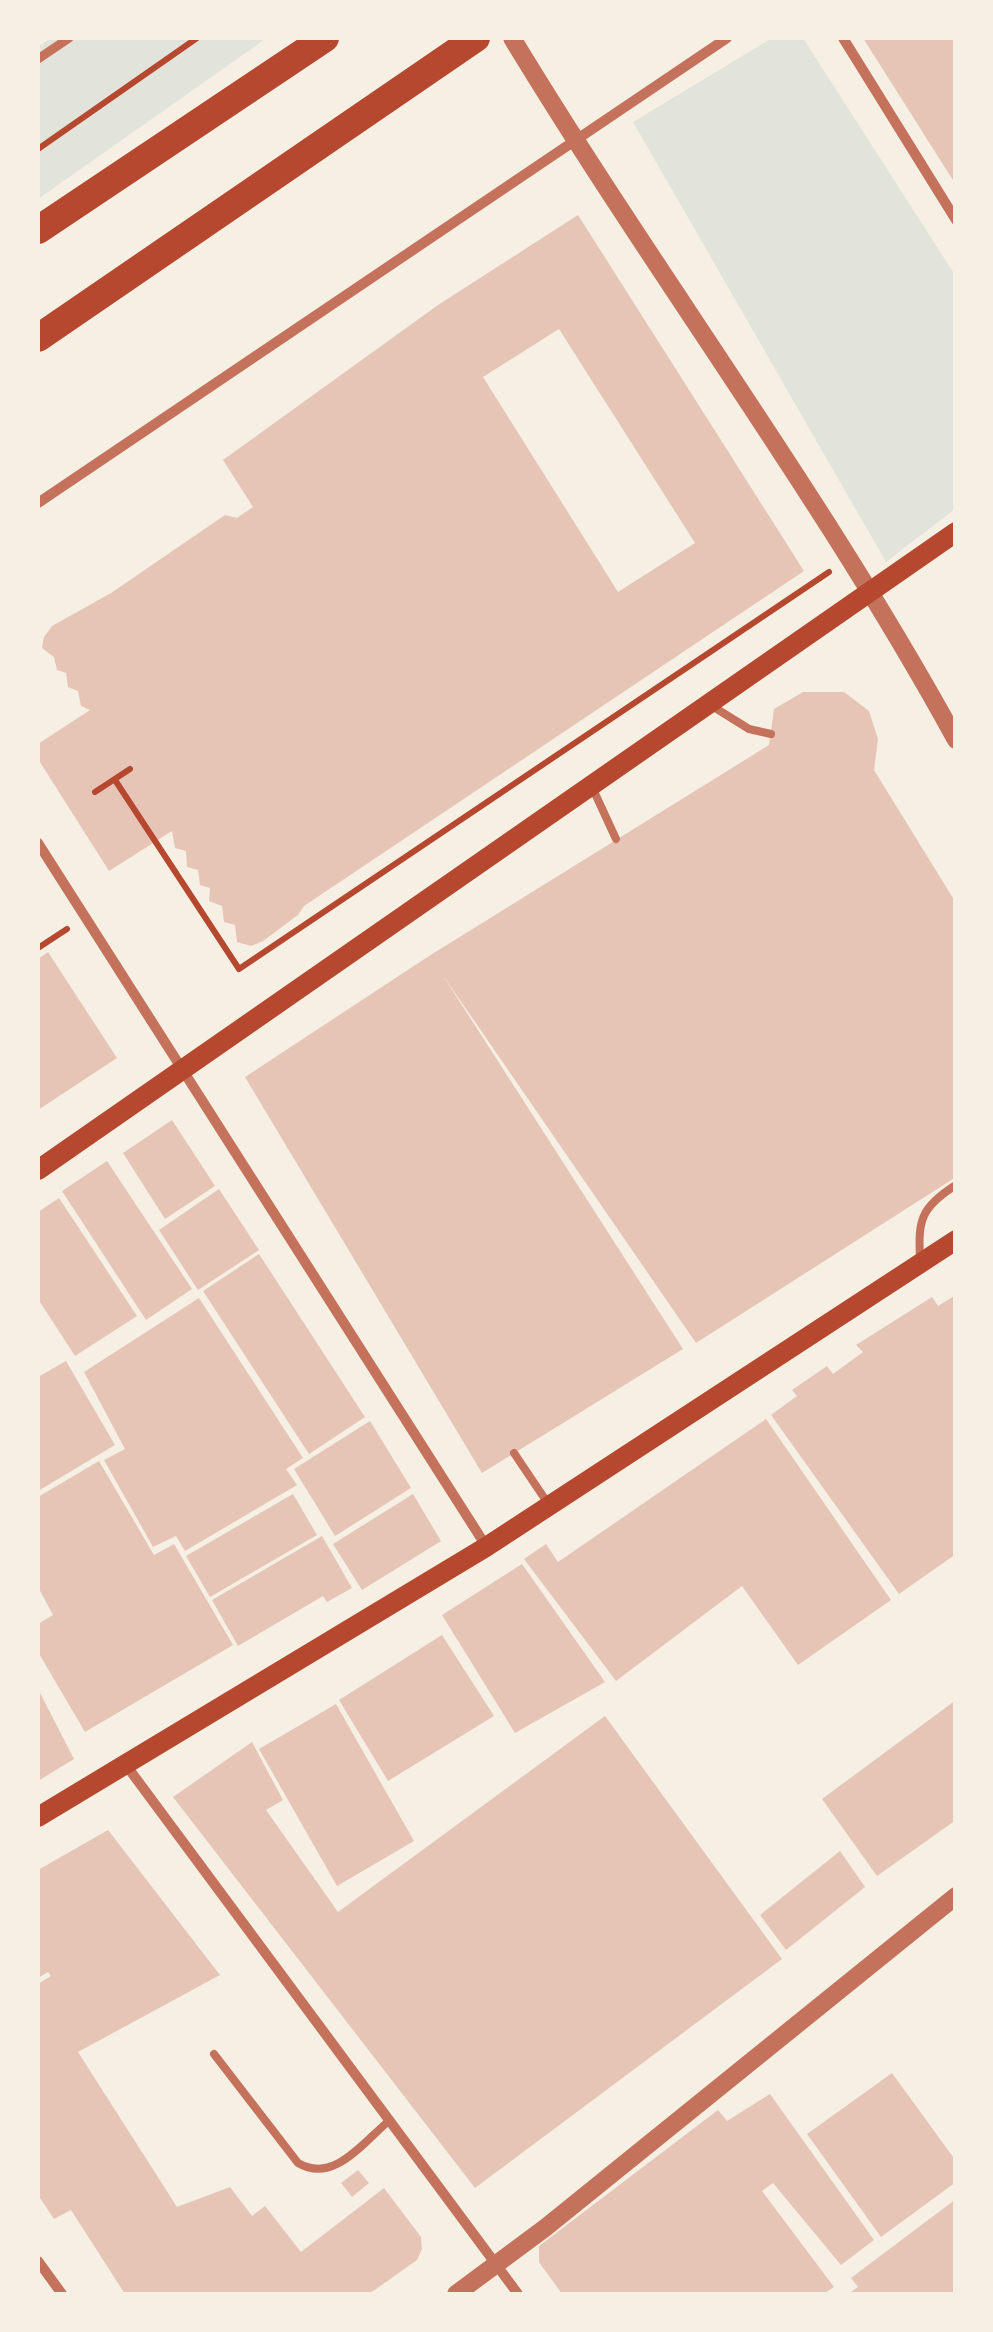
<!DOCTYPE html>
<style>
body{margin:0}
#map{position:relative;width:993px;height:2332px;overflow:hidden;background:#f6efe4;font-family:Georgia,serif}
canvas{display:block}
.frame{position:absolute;inset:0;border:40px solid #f6efe4;pointer-events:none}
</style>
<div id="map">
<canvas width="993" height="2332"></canvas>
<div class="frame"></div>
</div>
<script>
const g = document.querySelector('canvas').getContext('2d');
g.lineJoin = 'round';
function fill(path, color) { g.fillStyle = color; g.fill(path, 'evenodd'); }
function strokePath(path, color, width, dash) { g.strokeStyle = color; g.lineWidth = width; g.lineCap = dash ? 'butt' : 'round'; g.setLineDash(dash || []); g.stroke(path); }
fill(new Path2D(`
 M 51,38 L 267,38 L 38,199 L 38,47 Z
 M 772,38 L 803,38 L 955,275 L 955,509 L 886,562 L 633,122 Z`), '#e2e4dc');
fill(new Path2D(`
 M 863,38 L 956,38 L 956,185 Z
 M 578,215 L 804,571 L 304,906 L 298,915 L 263,941 L 251,946 L 237,942 L 235,925 L 224,922 L 222,906 L 209,901 L 210,888 L 200,885 L 198,870 L 187,867 L 186,851 L 175,848 L 172,831 L 109,871 L 38,759 L 38,744 L 90,710 L 81,706 L 78,691 L 68,687 L 66,673 L 57,670 L 54,657 L 42,648 L 44,637 L 52,626 L 111,593 L 225,515 L 237,518 L 253,507 L 223,460 L 438,305 ZM 559,329 L 695,543 L 618,592 L 483,377 Z
 M 803,692 L 844,692 L 869,711 L 878,739 L 874,770 L 956,903 L 956,1177 L 696,1343 L 442,974 L 683,1349 L 482,1473 L 245,1077 L 429,956 L 769,745 L 774,709 Z
 M 48,952 L 117,1058 L 38,1110 L 38,959 Z
 M 172,1120 L 215,1186 L 165,1219 L 123,1153 Z
 M 107,1161 L 192,1289 L 146,1320 L 62,1191 Z
 M 219,1189 L 259,1250 L 198,1290 L 159,1230 Z
 M 59,1198 L 137,1316 L 75,1356 L 38,1299 L 38,1212 Z
 M 259,1254 L 365,1417 L 309,1454 L 203,1291 Z
 M 956,1295 L 956,1554 L 899,1594 L 771,1415 L 797,1396 L 792,1390 L 827,1366 L 833,1374 L 863,1352 L 856,1345 L 932,1297 L 938,1306 Z
 M 199,1298 L 303,1458 L 286,1469 L 297,1485 L 185,1551 L 176,1536 L 153,1547 L 104,1460 L 125,1449 L 84,1372 Z
 M 66,1361 L 115,1445 L 38,1491 L 38,1377 Z
 M 766,1419 L 891,1600 L 798,1665 L 742,1586 L 616,1681 L 524,1559 L 546,1544 L 558,1562 Z
 M 370,1421 L 411,1488 L 335,1536 L 294,1469 Z
 M 99,1461 L 154,1555 L 174,1544 L 233,1645 L 85,1732 L 38,1652 L 38,1624 L 53,1615 L 38,1587 L 38,1497 Z
 M 293,1494 L 317,1535 L 210,1597 L 186,1556 Z
 M 413,1494 L 441,1541 L 362,1590 L 333,1544 Z
 M 322,1536 L 352,1588 L 327,1602 L 323,1596 L 238,1646 L 212,1600 Z
 M 522,1564 L 605,1682 L 515,1733 L 442,1615 Z
 M 442,1635 L 494,1716 L 388,1781 L 339,1700 Z
 M 38,1689 L 74,1759 L 38,1781 Z
 M 956,1700 L 956,1820 L 877,1876 L 822,1799 Z
 M 336,1704 L 414,1841 L 337,1886 L 259,1749 Z
 M 605,1716 L 782,1959 L 475,2188 L 173,1797 L 252,1742 L 283,1800 L 266,1810 L 338,1912 Z
 M 108,1830 L 220,1975 L 78,2052 L 177,2207 L 230,2187 L 252,2216 L 265,2206 L 301,2252 L 384,2188 L 421,2237 L 422,2249 L 417,2260 L 369,2294 L 125,2294 L 71,2210 L 54,2219 L 38,2195 L 38,1984 L 51,1976 L 48,1972 L 38,1978 L 38,1870 Z
 M 840,1851 L 865,1887 L 786,1950 L 760,1915 Z
 M 892,2073 L 956,2161 L 956,2182 L 881,2237 L 807,2134 Z
 M 770,2094 L 874,2240 L 841,2265 L 773,2183 L 762,2191 L 834,2287 L 823,2294 L 562,2294 L 539,2262 L 539,2246 L 718,2110 L 727,2121 Z
 M 358,2170 L 369,2183 L 352,2197 L 341,2183 Z
 M 956,2199 L 956,2294 L 848,2294 L 858,2287 L 851,2278 Z`), '#e6c5b7');
strokePath(new Path2D(`
 M 38,149 L 197,38
 M 115,780 L 239,969 L 829,572
 M 95,792 L 130,769
 M 38,948 L 67,929`), '#b5482f', 6);
strokePath(new Path2D(`
 M 712,706 L 749,729 L 771,734
 M 593,789 L 616,839
 M 920,1258 C 918,1220 921,1207 956,1185
 M 514,1453 L 547,1502
 M 214,2054 L 298,2163 C 334,2184 362,2143 390,2120`), '#c5725c', 8);
strokePath(new Path2D(`
 M 38,59 L 69,38`), '#c5725c', 9);
strokePath(new Path2D(`
 M 843,38 L 956,220
 M 38,503 L 727,38
 M 38,843 L 486,1546
 M 126,1765 L 518,2294
 M 38,2261 L 62,2294`), '#c5725c', 10);
strokePath(new Path2D(`
 M 512,38 C 655,274 823,497 956,740
 M 456,2294 L 545,2228 L 956,1896`), '#c5725c', 18);
strokePath(new Path2D(`
 M 38,1170 L 956,532
 M 38,1817 L 486,1547 L 956,1240`), '#b5482f', 20);
strokePath(new Path2D(`
 M 38,230 L 325,38
 M 38,338 L 476,38`), '#b5482f', 28);
</script>
